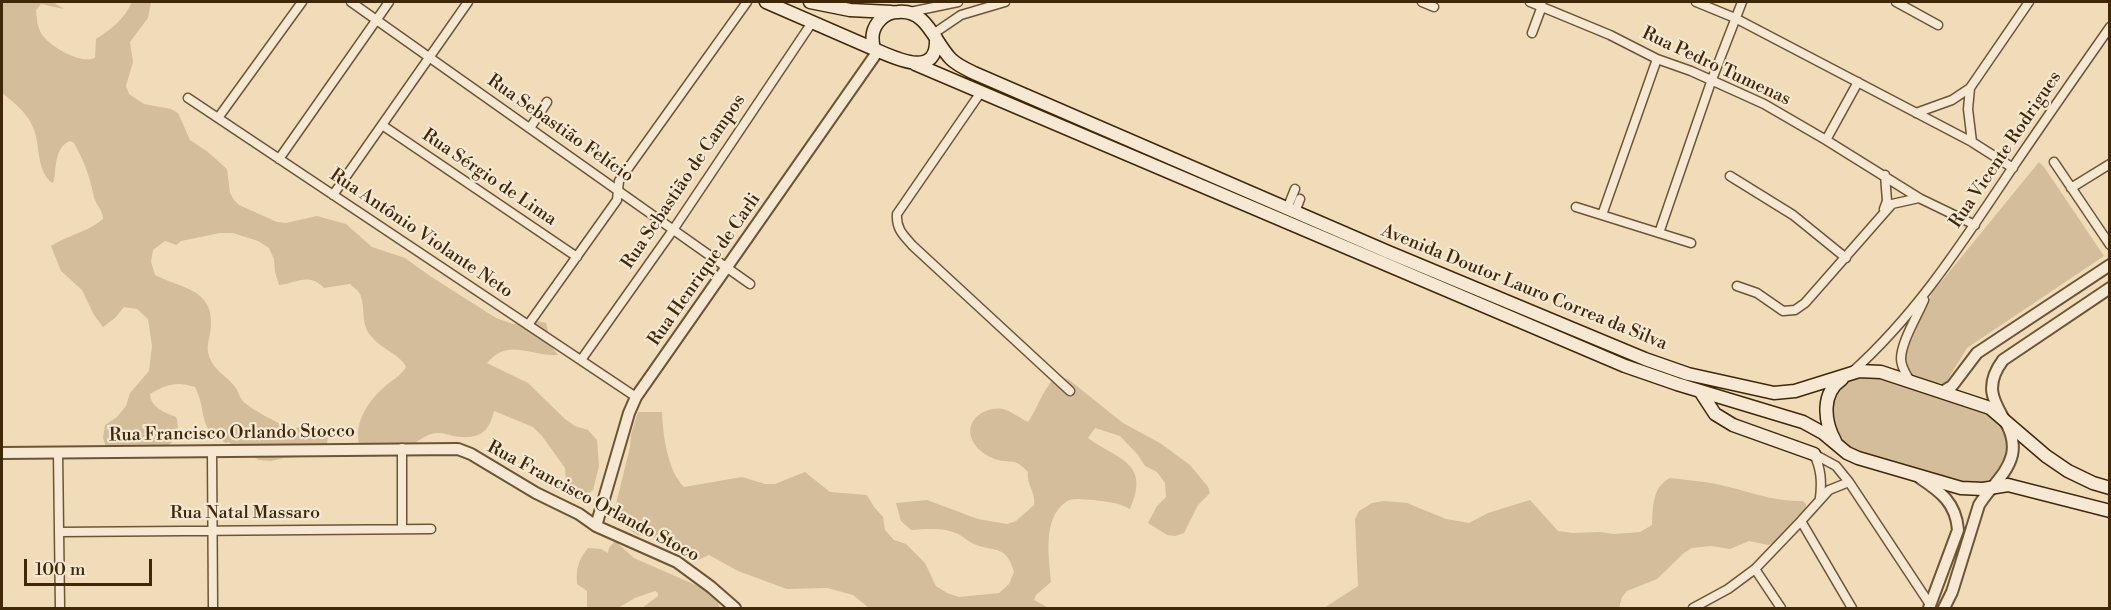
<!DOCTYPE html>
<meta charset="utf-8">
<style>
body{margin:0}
#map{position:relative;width:2111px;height:610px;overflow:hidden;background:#f1dcb9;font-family:"Libre Bodoni",serif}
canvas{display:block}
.frame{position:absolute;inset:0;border:3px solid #3f2808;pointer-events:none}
.scale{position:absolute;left:24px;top:559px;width:128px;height:27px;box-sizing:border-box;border:3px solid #3f2808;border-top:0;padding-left:8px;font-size:18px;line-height:21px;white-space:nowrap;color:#3f2808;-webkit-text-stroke:4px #f6e8d2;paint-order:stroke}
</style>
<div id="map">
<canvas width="2111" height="610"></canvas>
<div class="frame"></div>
<div class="scale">100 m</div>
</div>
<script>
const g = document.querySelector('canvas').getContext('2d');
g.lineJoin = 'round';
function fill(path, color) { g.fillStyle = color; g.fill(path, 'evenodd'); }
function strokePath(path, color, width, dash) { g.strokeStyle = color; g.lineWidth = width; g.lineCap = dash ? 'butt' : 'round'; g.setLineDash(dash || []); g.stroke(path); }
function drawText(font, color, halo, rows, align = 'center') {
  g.font = font + ' "Libre Bodoni",serif'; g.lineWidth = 4.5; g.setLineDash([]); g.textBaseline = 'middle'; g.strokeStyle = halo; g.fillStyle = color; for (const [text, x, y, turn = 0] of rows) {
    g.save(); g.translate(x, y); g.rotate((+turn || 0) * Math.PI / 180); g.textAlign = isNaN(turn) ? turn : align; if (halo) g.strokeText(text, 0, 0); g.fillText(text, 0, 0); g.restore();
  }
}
fill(new Path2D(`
 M 2,2 L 53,2 L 64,9 L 41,4 L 36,10 C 37,19 37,30 44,37 C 53,48 81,64 95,58 L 96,39 C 113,28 124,19 132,2 L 151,2 L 148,18 L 130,42 L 133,62 L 126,86 L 129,94 L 144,104 L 171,109 L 178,113 L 190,140 L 208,152 L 227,169 L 230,193 L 234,200 L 239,205 L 277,222 L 286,223 L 317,216 L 346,224 L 372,247 L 405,258 L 430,276 L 496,318 L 513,324 L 537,321 L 546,323 L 552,347 L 558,355 C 531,357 509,337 487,363 L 528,383 L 565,419 L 575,426 L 588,430 L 597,440 L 599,466 L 593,490 L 582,498 L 570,494 L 566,481 L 565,468 L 542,436 L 533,427 L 494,411 C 489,434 477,440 453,436 C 449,435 444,433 439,433 C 426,432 417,444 406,448 C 396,452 383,450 375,457 C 365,454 358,448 358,437 C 357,419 369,401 382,389 C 390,381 400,377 406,367 C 401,355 381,349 371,336 C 360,324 366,307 360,294 C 358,290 353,287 350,284 L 324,288 C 309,272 297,283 279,285 L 275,272 L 274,259 L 269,248 L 258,241 L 233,233 L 220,233 L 181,241 L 176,245 L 165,241 L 153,250 L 151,262 L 155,275 C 179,288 213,288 211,325 C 211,336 205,345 209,356 C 214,371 227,376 236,388 C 238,391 239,396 242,400 C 247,407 281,426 290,427 C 309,430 310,421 328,437 L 326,450 L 314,456 L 284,458 L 271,461 L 259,460 L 228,442 L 226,443 C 196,429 208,412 195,387 C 178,381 166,384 150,394 C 151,408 164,412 176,417 C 179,424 178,435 173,441 C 157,461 133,458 109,456 L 103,438 L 105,425 L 117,417 L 126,406 L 130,393 L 149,371 L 152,346 L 148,319 L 137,309 L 124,307 L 115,318 L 103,327 L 94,315 L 82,290 L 61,271 L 51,246 C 70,234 86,233 103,219 C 103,210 96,205 94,197 C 89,175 85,163 74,143 L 70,141 C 55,147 56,167 54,181 L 52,183 C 34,168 42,142 31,123 C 25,111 12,101 2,93 Z
 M 2039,162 L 2044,167 L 2104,256 L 1967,348 L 1945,384 C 1923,382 1906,380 1906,353 L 1932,293 Z
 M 1862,375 L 1877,376 L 1980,408 C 1986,411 1992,414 1996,419 C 2012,436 2009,465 1991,478 C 1984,483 1976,484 1968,485 L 1850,449 C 1823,423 1825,390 1862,375 Z
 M 1055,378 L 1068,379 L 1123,423 L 1160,443 L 1190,465 L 1208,487 L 1210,493 L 1198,505 L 1184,533 L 1175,536 L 1167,535 L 1148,523 L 1157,506 L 1166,497 L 1165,483 L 1157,472 L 1145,466 L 1138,455 L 1120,436 L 1095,428 L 1088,438 C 1118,460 1151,462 1130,509 C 1118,502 1107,502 1094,500 C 1085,500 1073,497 1066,502 C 1042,518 1049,558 1051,582 L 1036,595 L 1034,600 L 1047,607 L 1064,608 L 869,608 L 853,595 L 827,588 L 787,589 L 738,571 L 709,555 L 694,562 L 683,556 L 675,545 L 663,539 L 638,535 L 616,521 L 615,508 L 630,447 L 631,434 L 638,412 L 662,412 C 663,434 667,470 684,487 L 742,477 L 765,484 L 775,484 L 805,472 L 830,492 L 867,495 L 874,507 L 883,517 L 885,530 L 894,540 L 906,544 L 925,563 L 936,586 L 947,593 L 959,597 L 999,593 L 1009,584 L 1014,572 C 1006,544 996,553 974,544 C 969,542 964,537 958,534 C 943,527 927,529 911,530 L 901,521 L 896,503 L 927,500 L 978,519 L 1007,524 L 1016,521 L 1034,505 C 1036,493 1026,484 1028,472 C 1025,469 1021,465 1017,463 C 1013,461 1008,462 1004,461 C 991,460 975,450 971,437 C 966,419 986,406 1003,409 C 1009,410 1021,419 1028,422 C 1038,408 1042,390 1055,378 Z
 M 1670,478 C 1685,480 1701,481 1716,484 C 1746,490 1772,502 1803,501 L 1806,504 L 1806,509 L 1780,542 L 1768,545 L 1749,541 L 1730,549 L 1711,546 L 1692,548 L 1684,553 L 1657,579 L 1627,591 L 1622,597 L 1619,608 L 1324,608 L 1358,586 L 1355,519 L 1359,511 L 1372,503 L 1384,501 L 1407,503 L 1446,519 L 1469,523 L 1488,513 L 1530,500 L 1558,531 L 1573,533 L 1600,532 L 1614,534 L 1640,532 L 1652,525 C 1653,507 1652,487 1670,478 Z
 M 615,541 L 634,558 L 707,590 L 717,600 L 720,608 L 642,608 L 658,596 L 658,593 L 655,591 L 635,598 L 618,608 L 587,608 L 587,591 L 577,584 C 576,569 578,560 588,548 L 601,549 L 608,553 L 609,548 Z`), '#d3bd9b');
const minor = new Path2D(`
 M 351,2 L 750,284
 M 1422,2 L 1434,7
 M 1530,2 L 1610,35 L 1657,59 L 1691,71 L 1764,104 L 1826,140 L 1919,198 L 1975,225
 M 1696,2 L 1735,18 L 1972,142 L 2013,168
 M 1896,2 L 1938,25
 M 910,12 L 958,2
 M 1532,33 L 1542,6
 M 933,34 L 961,15 L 1005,2
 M 1970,88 L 1968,109 L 1972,142
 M 981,92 L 897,214 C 896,229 903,235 913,246 L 1070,391
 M 188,98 L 636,397
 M 1916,113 L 1952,100 L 1970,88 L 2029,2
 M 218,118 L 302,2
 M 382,125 L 577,257
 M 530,128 L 547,102
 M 1826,140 L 1858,82
 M 279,159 L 389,2
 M 2054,162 L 2110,245
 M 1730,176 L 1793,215 L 1846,258
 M 2071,188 L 2110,164
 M 333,195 L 468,2
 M 1576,207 L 1691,243
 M 1287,209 L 1295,189
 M 1884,209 L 1887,201 L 1885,175
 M 1295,212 L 1300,199
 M 1602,215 L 1657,59
 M 1659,233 L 1711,82 L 1742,2
 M 1737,286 L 1757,293 L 1783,311 L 1795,310 L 1805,303 L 1892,204 L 1919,198
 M 528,325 L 617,200 L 619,181 L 747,2
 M 581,360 L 673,230 L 813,21
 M 1852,372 C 1918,313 1964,240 2013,167 C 2045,120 2077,74 2110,27
 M 1910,381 C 1906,374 1901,367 1901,359 C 1901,342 1918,315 1924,300
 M 212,451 L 213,608
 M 58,452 L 60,608
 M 1814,454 L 1836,466 L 1849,482 L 1931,606
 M 1814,454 C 1821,469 1822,481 1820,498
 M 1801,521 L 1852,608
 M 402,529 L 402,448
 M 59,532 L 431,529
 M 1755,569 L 1781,608
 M 1693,608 L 1728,589 L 1755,569 L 1801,521 L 1829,490 L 1849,482`);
const tertiary = new Path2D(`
 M 1942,392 L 1952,386 L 1977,353 L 2110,265
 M 2,453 L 458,449 L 471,454 L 536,493 L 579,514 L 596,526 L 677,562 L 711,587 L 735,608
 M 1920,478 C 1941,492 1956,503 1958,530 L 1929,608
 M 596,526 L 629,413 L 636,397 L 878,51
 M 1944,608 L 1952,592 L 1979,505 C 1989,488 2007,475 2012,455 C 2020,417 1971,403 2003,360 L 2110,288`);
const secondary = new Path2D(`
 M 766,2 L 874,49
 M 810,2 L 850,10 L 891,12
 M 936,38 C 938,80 895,58 874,49 C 871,37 872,28 881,19 C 886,14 891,12 898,12 C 927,9 934,42 951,59 C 957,65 966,69 974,73 L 1388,252 L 1645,359 L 1688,374 L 1774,393 L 1795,391 L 1859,371 L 1881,372 L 1990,408 L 2046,456 L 2068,471 L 2093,483 L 2110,488
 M 915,64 L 1625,366 L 1677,384 L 1803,422 L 1823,433 L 1847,453 L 1858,458 L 1961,488 L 1983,489 L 2008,485 L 2110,511
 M 1700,391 L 1715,414 L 1733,425 L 1814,454
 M 1835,441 C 1824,421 1821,393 1842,379`);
strokePath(minor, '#6c5534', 11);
strokePath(tertiary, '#6c5534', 14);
strokePath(secondary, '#3f2808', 15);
strokePath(minor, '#f6e8d2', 8);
strokePath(tertiary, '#f6e8d2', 10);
strokePath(secondary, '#f6e8d2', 12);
drawText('18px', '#3f2808', '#f6e8d2', [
 ["Rua Pedro Tumenas",1716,67,25],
 ["Rua Sebastião Felício",560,129,35],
 ["Rua Vicente Rodrigues",2006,150,-56],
 ["Rua Sérgio de Lima",489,178,34],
 ["Rua Sebastião de Campos",684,182,-56],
 ["Rua Antônio Violante Neto",421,234,34],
 ["Rua Henrique de Carli",705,270,-55],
 ["Avenida Doutor Lauro Correa da Silva",1524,288,22],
 ["Rua Francisco Orlando Stocco",232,434,-1],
 ["Rua Francisco Orlando Stoco",593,502,28],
 ["Rua Natal Massaro",245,514]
]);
</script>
